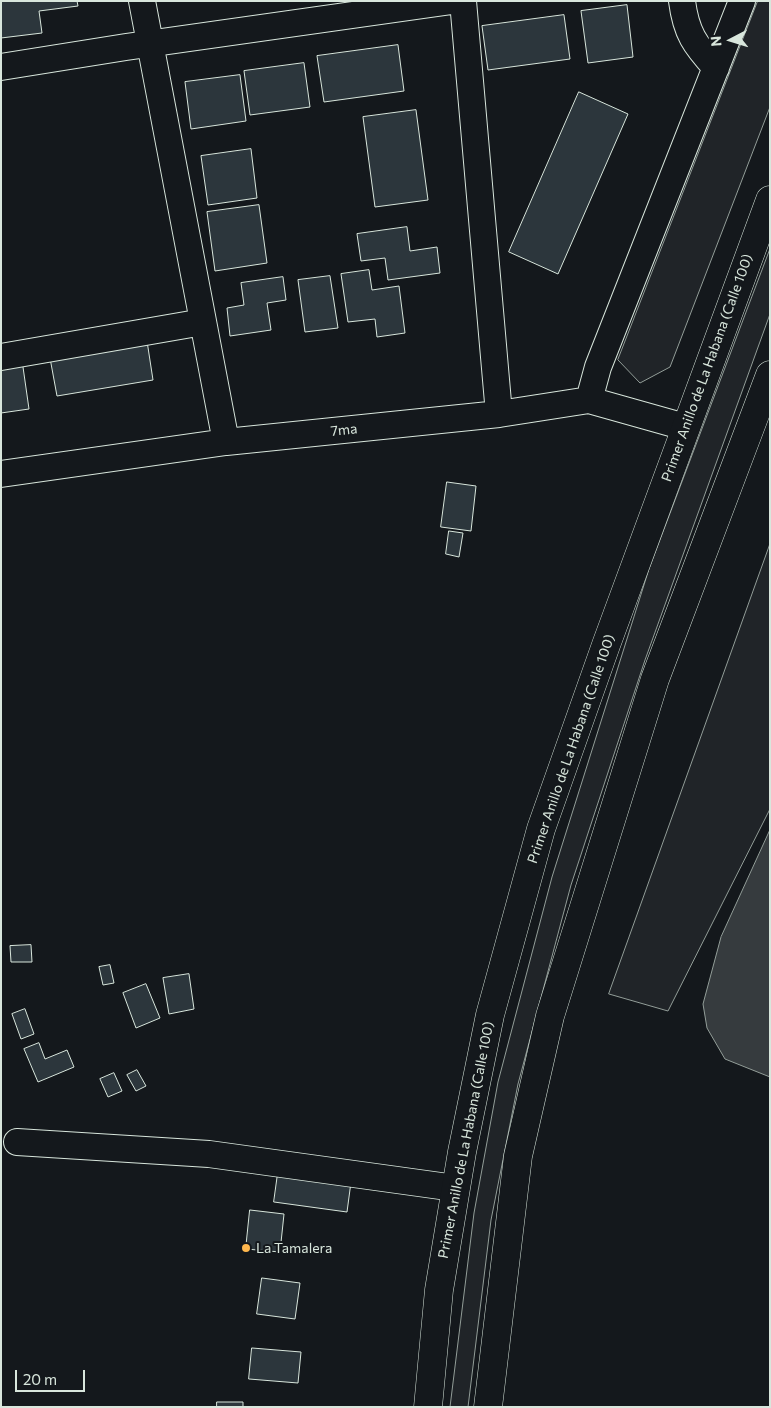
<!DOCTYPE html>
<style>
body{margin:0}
#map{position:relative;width:771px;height:1408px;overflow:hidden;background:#14181c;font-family:Commissioner,sans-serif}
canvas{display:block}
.frame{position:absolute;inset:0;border:2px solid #d8e6dc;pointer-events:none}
.north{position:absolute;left:706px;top:15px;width:50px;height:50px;-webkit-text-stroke:4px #14181c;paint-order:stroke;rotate:265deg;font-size:14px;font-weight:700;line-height:20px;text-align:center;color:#d8e6dc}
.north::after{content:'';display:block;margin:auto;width:18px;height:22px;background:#d8e6dc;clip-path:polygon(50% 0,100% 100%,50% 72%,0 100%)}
.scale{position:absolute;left:15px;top:1370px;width:70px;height:22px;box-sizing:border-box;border:2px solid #d8e6dc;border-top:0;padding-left:6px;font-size:15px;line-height:18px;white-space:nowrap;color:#d8e6dc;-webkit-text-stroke:4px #14181c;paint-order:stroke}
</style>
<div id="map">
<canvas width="771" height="1408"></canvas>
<div class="frame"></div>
<div class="north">N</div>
<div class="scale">20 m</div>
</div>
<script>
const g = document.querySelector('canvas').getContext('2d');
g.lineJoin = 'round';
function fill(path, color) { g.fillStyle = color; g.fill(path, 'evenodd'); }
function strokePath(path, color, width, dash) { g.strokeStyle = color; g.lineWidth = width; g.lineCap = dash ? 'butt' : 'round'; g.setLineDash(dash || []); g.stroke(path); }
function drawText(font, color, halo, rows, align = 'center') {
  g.font = font + ' Commissioner,sans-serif'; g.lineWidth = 4; g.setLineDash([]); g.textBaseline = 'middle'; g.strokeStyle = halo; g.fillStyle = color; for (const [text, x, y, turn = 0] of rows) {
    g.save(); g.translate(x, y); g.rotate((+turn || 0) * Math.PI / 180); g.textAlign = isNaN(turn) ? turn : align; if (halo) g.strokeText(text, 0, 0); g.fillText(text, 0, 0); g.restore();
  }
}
const green = new Path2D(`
 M 758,1 L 770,1 L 770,107 L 670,367 L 640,383 L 618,360 Z
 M 770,249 L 770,314 L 645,660 L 571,885 L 518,1084 L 491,1220 L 468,1407 L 450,1407 L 474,1213 L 498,1082 L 552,877 L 649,569 Z
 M 770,544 L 770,809 L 668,1011 L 609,994 Z`);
fill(green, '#202428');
strokePath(green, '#939e99', 1);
const water = new Path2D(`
 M 770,830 L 770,1077 L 725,1059 L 707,1028 L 703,1004 L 721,937 Z`);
fill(water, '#363b3e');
strokePath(water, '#939e99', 1);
const building = new Path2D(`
 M 1,1 L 77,1 L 78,6 L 39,11 L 42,33 L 1,38 Z
 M 627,5 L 633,57 L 588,63 L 581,11 Z
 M 564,15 L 570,59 L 488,70 L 482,26 Z
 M 398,45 L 404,91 L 324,102 L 317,56 Z
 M 304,63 L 310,107 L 250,115 L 244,71 Z
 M 240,75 L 246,121 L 191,129 L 185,82 Z
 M 579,92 L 628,114 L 558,274 L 509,252 Z
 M 416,110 L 428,200 L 375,207 L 363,117 Z
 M 251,149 L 257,198 L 208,205 L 201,156 Z
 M 259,205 L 267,263 L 215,271 L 207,212 Z
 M 407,227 L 410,251 L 437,247 L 440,273 L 388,280 L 385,258 L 361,261 L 357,234 Z
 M 369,270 L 372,290 L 399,286 L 405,333 L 377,337 L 375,319 L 348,322 L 341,274 Z
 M 330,276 L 338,328 L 305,332 L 298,280 Z
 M 283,277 L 286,300 L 267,303 L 271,330 L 230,336 L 227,308 L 244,305 L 241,283 Z
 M 147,341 L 153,380 L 57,396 L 50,358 Z
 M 22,360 L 29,409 L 1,413 L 1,363 Z
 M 447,482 L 476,486 L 471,531 L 441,527 Z
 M 449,531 L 463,533 L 459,557 L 446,554 Z
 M 31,945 L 32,962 L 11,962 L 10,946 Z
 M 110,965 L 114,983 L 103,985 L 99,967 Z
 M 189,974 L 194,1009 L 169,1014 L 163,978 Z
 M 146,984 L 160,1018 L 136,1028 L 123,993 Z
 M 25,1009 L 34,1034 L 21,1039 L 12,1014 Z
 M 39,1043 L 45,1059 L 67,1050 L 74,1067 L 38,1082 L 24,1049 Z
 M 137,1070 L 146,1086 L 136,1091 L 127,1075 Z
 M 114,1073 L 122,1091 L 108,1097 L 100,1079 Z
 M 278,1173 L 351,1182 L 347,1212 L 274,1202 Z
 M 250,1210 L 284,1214 L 280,1252 L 246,1249 Z
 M 262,1278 L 300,1283 L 295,1319 L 257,1314 Z
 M 252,1348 L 301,1352 L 298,1383 L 249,1379 Z
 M 217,1402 L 243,1402 L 243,1407 L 217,1407 Z`);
fill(building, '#2c363c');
strokePath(building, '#d8e6dc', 1);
const minor = new Path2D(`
 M 142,1 L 226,442
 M 463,1 L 499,414
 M 682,1 C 686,33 695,45 716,68
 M 1,67 L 126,47 L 452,1
 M 1,357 L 203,322
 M 589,400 L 598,367 L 742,1
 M 1,474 L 226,442 L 499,414 L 589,400 L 685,427
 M 17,1142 L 209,1154 L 455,1188`);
const highway = new Path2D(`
 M 428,1407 L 439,1290 L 462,1152 L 490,1015 L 541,829 L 606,645 L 770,200
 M 488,1407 L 518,1156 L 550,1016 L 655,679 L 770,375`);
strokePath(minor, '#d8e6dc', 28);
strokePath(highway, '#d8e6dc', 29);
strokePath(minor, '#14181c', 26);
strokePath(highway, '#14181c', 28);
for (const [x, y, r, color] of [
 [246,1248,5,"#ffb74d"]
]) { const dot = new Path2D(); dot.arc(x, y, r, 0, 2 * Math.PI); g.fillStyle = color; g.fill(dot); strokePath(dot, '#14181c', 2); }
drawText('14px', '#d8e6dc', '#14181c', [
 ["Primer Anillo de La Habana (Calle 100)",707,368,-70],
 ["7ma",344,430,-6],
 ["Primer Anillo de La Habana (Calle 100)",571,749,-71],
 ["Primer Anillo de La Habana (Calle 100)",466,1140,-79]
]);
drawText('14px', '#d8e6dc', '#14181c', [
 ["La Tamalera",256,1248]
], 'left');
</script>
